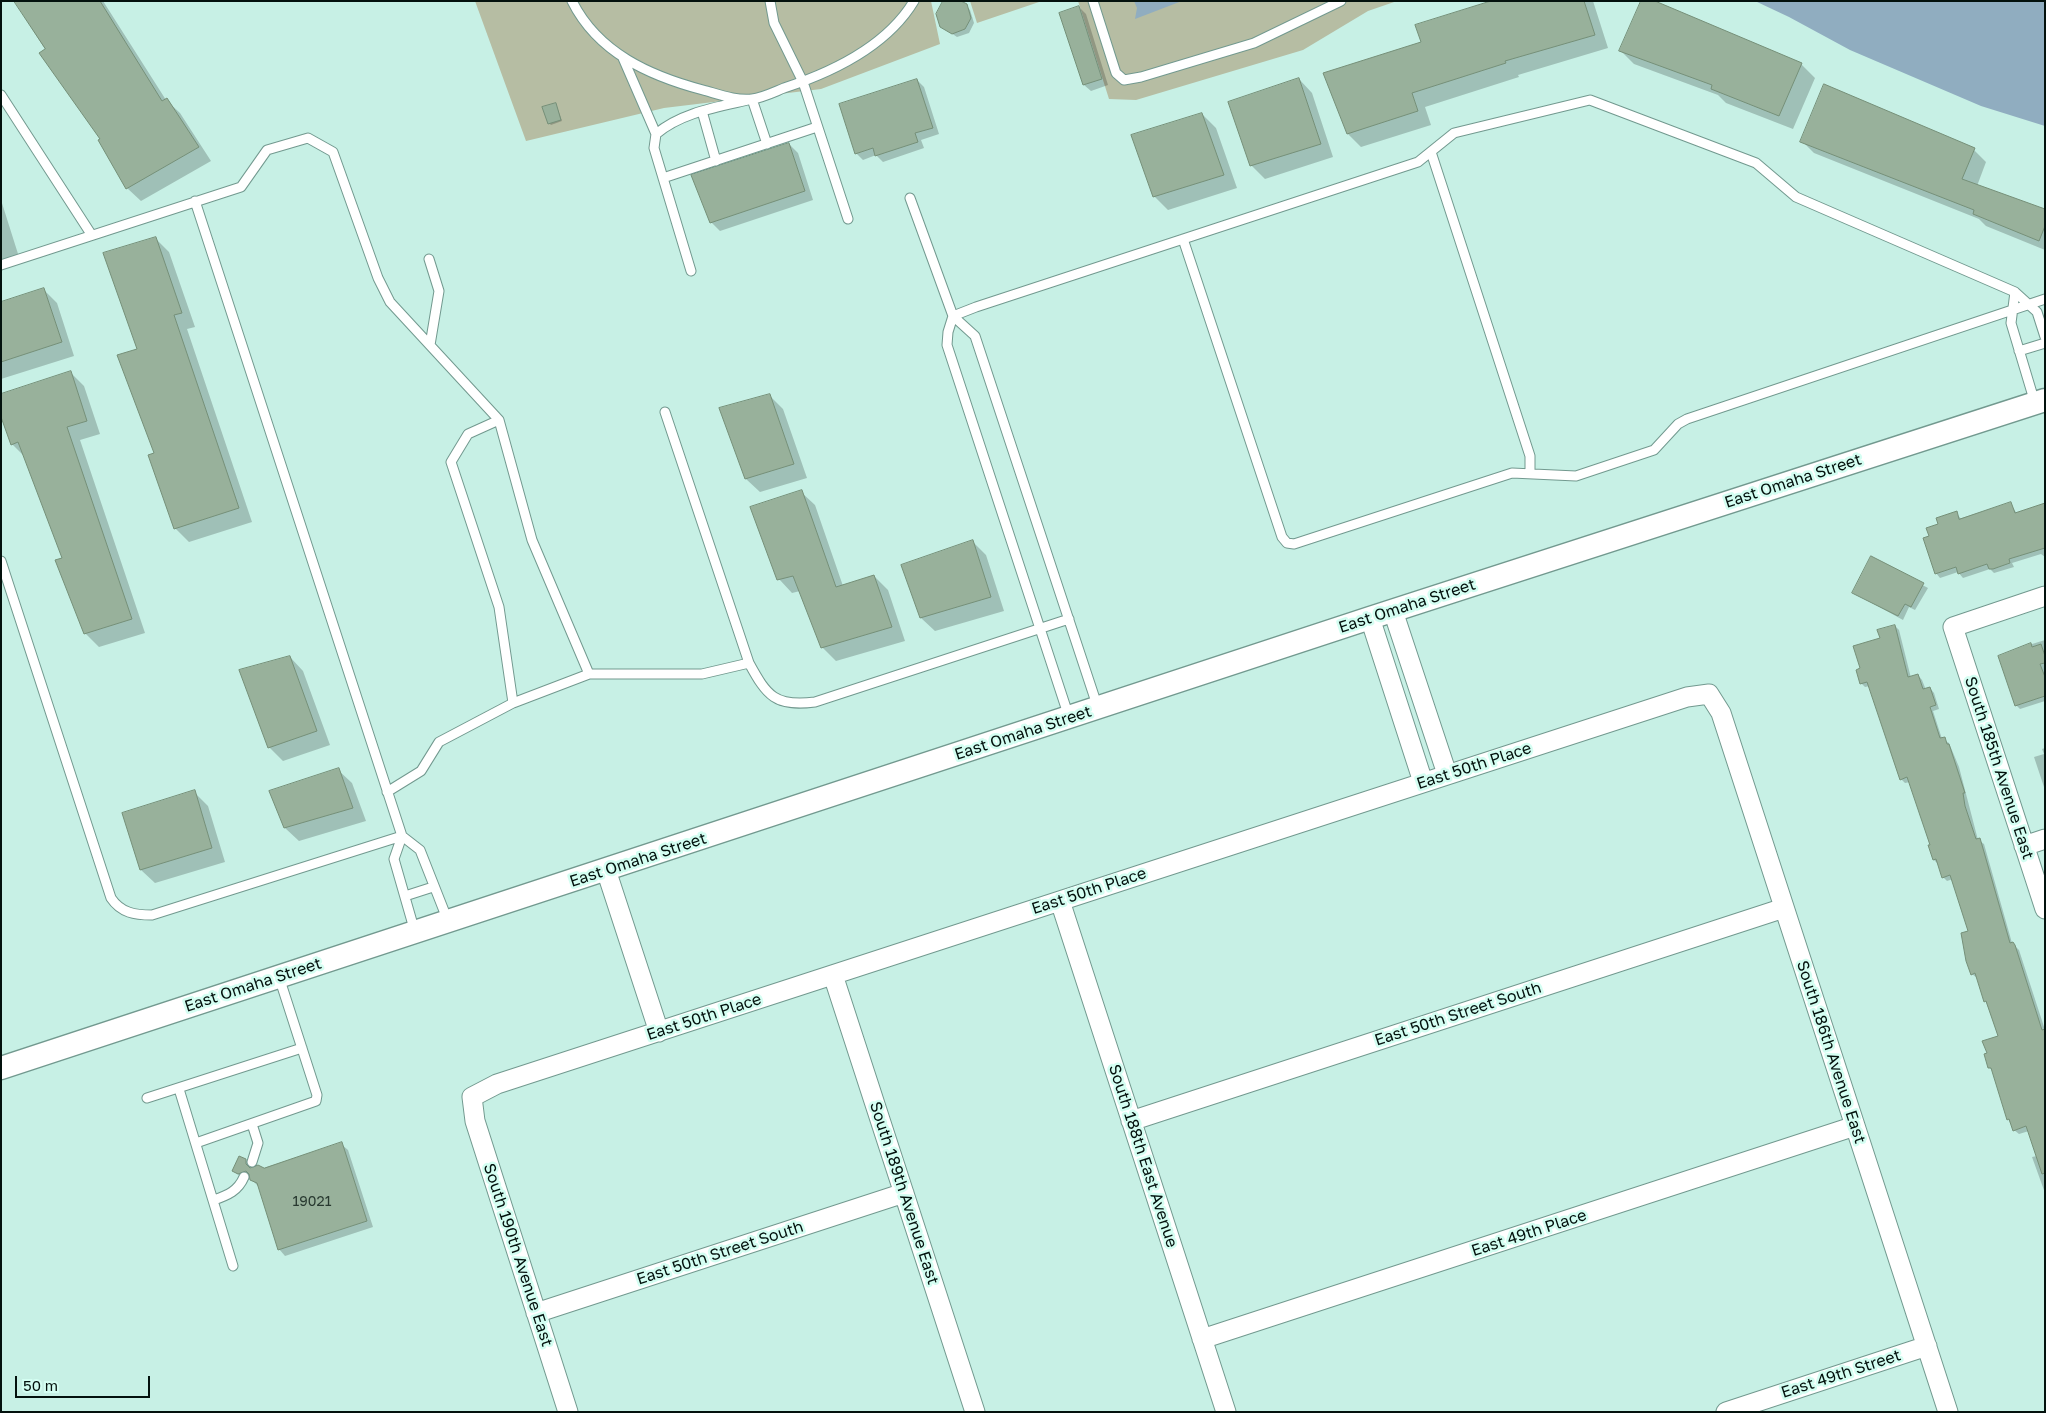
<!DOCTYPE html>
<style>
body{margin:0}
#map{position:relative;width:2046px;height:1413px;overflow:hidden;background:#c7f0e5;font-family:"Golos Text",sans-serif}
canvas{display:block}
.frame{position:absolute;inset:0;border:2px solid #03110d;pointer-events:none}
.scale{position:absolute;left:15px;top:1376px;width:135px;height:22px;box-sizing:border-box;border:2px solid #03110d;border-top:0;padding-left:6px;font-size:15px;line-height:18px;white-space:nowrap;color:#03110d;-webkit-text-stroke:4px #d4fef2;paint-order:stroke}
</style>
<div id="map">
<canvas width="2046" height="1413"></canvas>
<div class="frame"></div>
<div class="scale">50 m</div>
</div>
<script>
const g = document.querySelector('canvas').getContext('2d');
g.lineJoin = 'round';
function fill(path, color) { g.fillStyle = color; g.fill(path, 'evenodd'); }
function strokePath(path, color, width, dash) { g.strokeStyle = color; g.lineWidth = width; g.lineCap = dash ? 'butt' : 'round'; g.setLineDash(dash || []); g.stroke(path); }
function drawText(font, color, halo, rows, align = 'center') {
  g.font = font + ' "Golos Text",sans-serif'; g.lineWidth = 5; g.setLineDash([]); g.textBaseline = 'middle'; g.strokeStyle = halo; g.fillStyle = color; for (const [text, x, y, turn = 0] of rows) {
    g.save(); g.translate(x, y); g.rotate((+turn || 0) * Math.PI / 180); g.textAlign = isNaN(turn) ? turn : align; if (halo) g.strokeText(text, 0, 0); g.fillText(text, 0, 0); g.restore();
  }
}
fill(new Path2D(`
 M 475,1 L 931,1 L 940,44 L 821,89 L 664,108 L 526,141 Z
 M 970,1 L 1042,1 L 977,23 Z
 M 1078,1 L 1397,1 L 1368,11 L 1303,50 L 1136,100 L 1109,99 Z`), '#b6bda3');
fill(new Path2D(`
 M 1134,1 L 1182,1 L 1135,19 L 1137,8 Z
 M 1755,1 L 2045,1 L 2045,126 L 1981,106 L 1850,50 L 1789,17 Z`), '#90adc0');
fill(new Path2D(`
 M 16,1 L 103,1 L 166,100 L 180,113 L 211,161 L 141,201 L 127,188 L 102,139 Z
 M 1500,1 L 1593,1 L 1608,48 L 1518,75 L 1519,77 L 1425,107 L 1431,125 L 1361,147 L 1348,134 L 1423,42 Z
 M 966,6 L 970,10 L 974,23 L 969,33 L 957,37 L 941,26 Z
 M 1079,7 L 1086,14 L 1108,85 L 1091,91 L 1084,85 L 1061,14 Z
 M 1621,51 L 1801,64 L 1815,78 L 1793,129 L 1726,103 L 1718,95 L 1634,64 Z
 M 1299,79 L 1312,93 L 1333,157 L 1265,179 L 1251,165 Z
 M 917,80 L 924,87 L 939,134 L 921,140 L 924,148 L 883,162 L 876,155 L 863,160 L 856,153 Z
 M 556,104 L 562,121 L 551,125 L 549,123 Z
 M 1202,114 L 1216,128 L 1237,188 L 1168,210 L 1154,196 Z
 M 1802,141 L 1974,150 L 1986,162 L 1977,186 L 2045,210 L 2045,250 L 1986,226 L 1979,219 L 1814,153 Z
 M 789,144 L 798,153 L 813,200 L 720,231 L 711,222 L 692,176 Z
 M 1,200 L 19,257 L 1,262 Z
 M 155,238 L 169,252 L 195,327 L 187,329 L 252,522 L 189,542 L 175,528 L 156,454 L 138,350 Z
 M 44,290 L 57,303 L 74,356 L 1,379 L 1,303 Z
 M 70,372 L 84,386 L 100,434 L 80,440 L 145,633 L 99,647 L 85,633 L 64,559 L 25,457 L 12,444 Z
 M 769,395 L 783,409 L 807,478 L 760,492 L 746,479 L 721,409 Z
 M 801,492 L 815,505 L 843,586 L 874,576 L 888,590 L 905,641 L 836,661 L 822,647 L 800,591 L 792,593 L 779,579 Z
 M 2011,504 L 2017,514 L 2045,505 L 2045,557 L 2041,554 L 2012,563 L 2014,567 L 1994,573 L 1990,569 L 1963,578 L 1958,572 L 1940,578 L 1936,573 L 1931,536 L 1940,525 L 1956,513 L 1962,520 Z
 M 973,542 L 986,555 L 1004,611 L 935,631 L 921,618 L 903,565 Z
 M 1872,558 L 1928,588 L 1915,610 L 1909,607 L 1903,620 L 1854,593 Z
 M 1895,626 L 1899,630 L 1911,678 L 1918,675 L 1922,680 L 1926,690 L 1930,688 L 1934,693 L 1939,709 L 1933,711 L 1942,739 L 1949,743 L 1959,767 L 1978,840 L 1984,844 L 2012,943 L 2019,950 L 2045,1030 L 2045,1193 L 2032,1157 L 2037,1156 L 2029,1131 L 2019,1134 L 2014,1130 L 2008,1119 L 1994,1072 L 1990,1068 L 1988,1054 L 1999,1037 L 1977,978 L 1972,974 L 1970,932 L 1953,879 L 1947,881 L 1943,877 L 1938,864 L 1934,860 L 1930,846 L 1932,845 L 1910,782 L 1905,783 L 1901,779 L 1870,686 L 1865,687 L 1861,683 L 1861,669 L 1881,639 Z
 M 2045,640 L 2045,701 L 2020,709 L 2016,705 L 2016,649 Z
 M 290,657 L 303,671 L 330,745 L 283,761 L 269,747 Z
 M 2045,748 L 2045,790 L 2034,757 L 2044,754 L 2042,749 Z
 M 338,770 L 352,783 L 366,821 L 299,841 L 285,828 Z
 M 194,792 L 208,806 L 225,862 L 155,883 L 141,870 L 124,814 Z
 M 341,1144 L 348,1150 L 373,1227 L 285,1256 L 279,1249 L 259,1187 L 250,1178 L 246,1180 L 233,1171 L 246,1160 L 253,1168 L 263,1169 Z`), '#0003');
const building = new Path2D(`
 M 14,1 L 100,1 L 162,101 L 167,98 L 199,147 L 126,189 L 98,140 L 100,139 L 39,53 L 45,49 Z
 M 943,1 L 961,1 L 967,4 L 971,18 L 965,29 L 952,34 L 940,27 L 936,14 Z
 M 1491,1 L 1584,1 L 1595,35 L 1505,61 L 1506,63 L 1412,93 L 1418,111 L 1347,134 L 1323,73 L 1421,42 L 1415,25 Z
 M 1641,1 L 1655,1 L 1802,63 L 1779,116 L 1711,89 L 1712,85 L 1619,51 Z
 M 1079,6 L 1102,79 L 1083,85 L 1059,13 Z
 M 1299,78 L 1321,144 L 1250,166 L 1228,102 Z
 M 917,79 L 933,128 L 915,133 L 918,142 L 875,156 L 873,148 L 855,154 L 839,104 Z
 M 1824,84 L 1975,148 L 1962,179 L 2045,209 L 2045,226 L 2039,241 L 1973,214 L 1974,210 L 1800,142 Z
 M 556,103 L 561,120 L 548,124 L 542,107 Z
 M 1202,113 L 1224,175 L 1153,197 L 1131,135 Z
 M 789,143 L 805,191 L 710,223 L 691,175 Z
 M 156,237 L 182,313 L 174,315 L 239,508 L 174,529 L 148,455 L 154,453 L 117,355 L 137,349 L 103,253 Z
 M 44,288 L 62,342 L 1,362 L 1,302 Z
 M 71,371 L 87,421 L 67,427 L 132,619 L 84,634 L 55,560 L 62,558 L 18,442 L 11,445 L 1,417 L 1,394 Z
 M 770,394 L 794,464 L 745,479 L 719,408 Z
 M 802,490 L 836,587 L 874,575 L 892,627 L 821,648 L 793,576 L 777,580 L 750,507 Z
 M 2011,502 L 2015,513 L 2045,503 L 2045,548 L 2009,559 L 2010,563 L 1993,569 L 1989,569 L 1987,564 L 1958,574 L 1956,567 L 1935,574 L 1923,538 L 1929,536 L 1926,528 L 1938,524 L 1936,518 L 1957,511 L 1959,519 Z
 M 973,540 L 991,597 L 920,618 L 901,565 Z
 M 1871,556 L 1924,583 L 1911,607 L 1905,604 L 1898,616 L 1852,593 Z
 M 1895,625 L 1908,677 L 1918,674 L 1923,689 L 1930,687 L 1936,705 L 1930,707 L 1940,738 L 1945,737 L 1947,744 L 1949,744 L 1965,793 L 1963,793 L 1965,806 L 1976,839 L 1980,838 L 2010,943 L 2013,942 L 2015,945 L 2042,1030 L 2045,1029 L 2045,1173 L 2042,1174 L 2026,1126 L 2013,1131 L 2009,1119 L 2007,1120 L 1991,1068 L 1988,1068 L 1984,1054 L 1987,1053 L 1982,1041 L 1998,1036 L 1986,1001 L 1984,1002 L 1975,973 L 1971,975 L 1966,961 L 1961,933 L 1968,931 L 1950,875 L 1942,878 L 1936,859 L 1933,860 L 1928,845 L 1930,845 L 1907,777 L 1900,780 L 1867,682 L 1860,684 L 1856,670 L 1860,668 L 1853,646 L 1880,638 L 1877,630 Z
 M 2031,643 L 2032,647 L 2041,644 L 2045,656 L 2045,663 L 2040,664 L 2045,677 L 2045,696 L 2015,706 L 1998,656 Z
 M 290,656 L 317,731 L 268,748 L 239,670 Z
 M 339,768 L 353,808 L 284,828 L 269,791 Z
 M 195,790 L 212,848 L 140,870 L 122,813 Z
 M 342,1142 L 367,1221 L 278,1250 L 257,1183 L 250,1180 L 249,1174 L 246,1171 L 238,1174 L 232,1171 L 239,1156 L 246,1159 L 246,1164 L 250,1168 L 258,1165 L 264,1168 Z`);
fill(building, '#98b19b');
strokePath(building, '#758f78', 1);
const service = new Path2D(`
 M 572,1 C 598,53 650,76 703,90 C 718,94 736,101 752,99 C 762,98 774,92 784,88 C 833,72 887,46 914,1
 M 770,1 L 774,23 L 803,82 L 848,219
 M 1093,1 L 1116,73 L 1124,80 L 1141,77 L 1254,43 L 1341,1
 M 623,58 L 656,134
 M 1,95 L 91,234
 M 702,111 L 716,161
 M 1431,152 L 1530,456 L 1530,473
 M 663,178 L 817,127
 M 910,198 L 953,316 L 975,336 L 1098,708
 M 195,201 L 402,836 L 420,850 L 448,921
 M 1183,239 L 1282,537 L 1287,543 L 1294,544 L 1512,473 L 1576,476 L 1654,450 L 1678,424 L 1687,419 L 2045,299
 M 429,259 L 439,291 L 430,345
 M 1,265 L 241,187 L 267,150 L 308,138 L 333,152 L 378,278 L 390,302 L 499,420 L 532,540 L 589,674
 M 691,271 L 654,148 L 656,134 C 682,112 718,107 752,99 L 767,144
 M 2015,292 L 2011,323 L 2035,403
 M 2019,351 L 2045,343
 M 665,412 L 749,663 C 767,696 775,707 815,702 L 1069,619
 M 499,420 L 468,434 L 451,462 L 499,607 L 513,703
 M 1,561 L 111,898 C 121,913 135,915 152,915 L 402,836
 M 1069,717 L 947,345 L 948,332 L 953,316 L 976,307 L 1418,162 L 1454,133 L 1590,100 L 1756,163 L 1796,197 L 2015,292 L 2037,312 L 2045,337
 M 387,792 L 421,771 L 439,742 L 513,703 L 589,674 L 702,674 L 749,663
 M 402,836 L 394,859 L 415,932
 M 405,896 L 433,887
 M 179,1089 L 233,1266
 M 147,1098 L 302,1048
 M 196,1143 L 316,1101 L 317,1095 L 279,977
 M 252,1162 L 258,1143 L 252,1124
 M 214,1200 C 228,1195 238,1191 244,1177`);
const minor = new Path2D(`
 M 2045,596 L 1953,627 L 2045,909
 M 1393,611 L 1447,774
 M 1370,618 L 1423,782
 M 2024,846 L 2045,839
 M 606,870 L 659,1032
 M 1060,901 L 1226,1412
 M 833,975 L 975,1412
 M 1131,1121 L 1784,908
 M 536,1313 L 904,1193
 M 1202,1339 L 1855,1126
 M 568,1412 L 475,1121 L 472,1097 L 497,1084 L 1687,697 L 1709,694 L 1721,713 L 1948,1412
 M 1726,1412 L 1927,1346`);
const tertiary = new Path2D(`
 M 1,1068 L 1370,618 L 2045,400`);
strokePath(service, '#72998f', 11);
strokePath(minor, '#72998f', 21);
strokePath(tertiary, '#72998f', 25);
strokePath(service, '#fff', 9);
strokePath(minor, '#fff', 19);
strokePath(tertiary, '#fff', 22);
drawText('14px', '#283930', null, [
 ["19021",312,1202]
]);
drawText('16px', '#03110d', '#d4fef2', [
 ["East Omaha Street",1793,481,-18],
 ["East Omaha Street",1407,606,-18],
 ["East Omaha Street",1023,733,-18],
 ["East 50th Place",1474,766,-18],
 ["South 185th Avenue East",1999,768,72],
 ["East Omaha Street",638,860,-18],
 ["East 50th Place",1089,891,-18],
 ["East Omaha Street",253,985,-18],
 ["East 50th Street South",1458,1014,-18],
 ["East 50th Place",704,1017,-18],
 ["South 186th Avenue East",1831,1052,72],
 ["South 188th East Avenue",1143,1156,72],
 ["South 189th Avenue East",904,1193,72],
 ["East 49th Place",1529,1233,-18],
 ["East 50th Street South",720,1253,-18],
 ["South 190th Avenue East",518,1255,72],
 ["East 49th Street",1841,1374,-18]
]);
</script>
